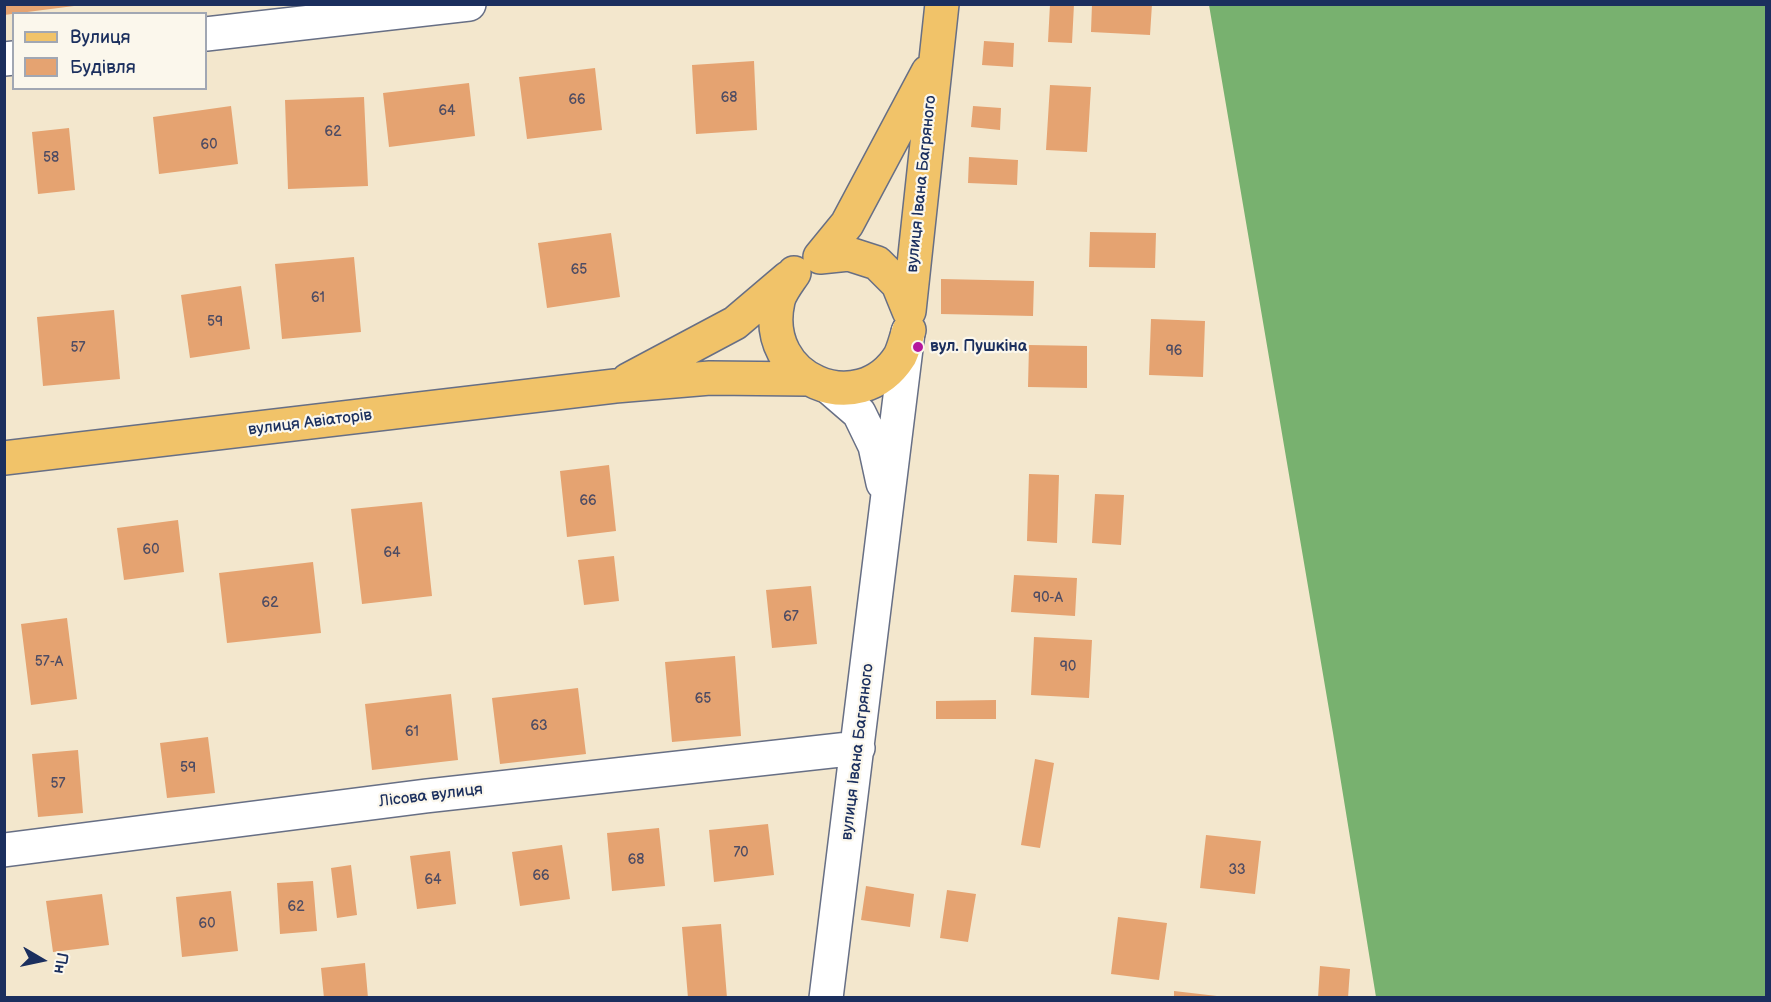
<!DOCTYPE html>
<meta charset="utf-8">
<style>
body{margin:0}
#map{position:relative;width:1771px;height:1002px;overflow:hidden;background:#f3e7cd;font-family:"Balsamiq Sans",sans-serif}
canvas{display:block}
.frame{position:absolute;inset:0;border:6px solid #1b2f5e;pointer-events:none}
.legend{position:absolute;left:12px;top:12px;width:195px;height:78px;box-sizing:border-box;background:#fbf7ec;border:2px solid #a1a7b3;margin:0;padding:8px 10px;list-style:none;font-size:18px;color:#1b2f5e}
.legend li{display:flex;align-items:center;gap:12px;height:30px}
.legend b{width:30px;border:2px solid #a1a7b3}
.north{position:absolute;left:12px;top:930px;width:60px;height:60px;-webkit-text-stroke:4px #fbf7ec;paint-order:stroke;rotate:99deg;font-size:16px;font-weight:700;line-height:24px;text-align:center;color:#1b2f5e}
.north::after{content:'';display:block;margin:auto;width:21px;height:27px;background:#1b2f5e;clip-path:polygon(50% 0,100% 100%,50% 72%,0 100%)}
</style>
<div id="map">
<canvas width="1771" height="1002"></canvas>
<div class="frame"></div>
<ul class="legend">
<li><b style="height:8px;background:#f1c369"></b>Вулиця</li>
<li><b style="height:16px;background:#e5a371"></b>Будівля</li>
</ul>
<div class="north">Пн</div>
</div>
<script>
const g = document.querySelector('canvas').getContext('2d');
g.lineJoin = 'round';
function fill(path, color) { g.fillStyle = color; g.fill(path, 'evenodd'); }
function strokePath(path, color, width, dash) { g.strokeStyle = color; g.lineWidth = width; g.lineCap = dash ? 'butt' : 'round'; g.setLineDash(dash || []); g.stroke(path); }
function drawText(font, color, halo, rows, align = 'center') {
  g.font = font + ' "Balsamiq Sans",sans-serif'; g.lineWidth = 4.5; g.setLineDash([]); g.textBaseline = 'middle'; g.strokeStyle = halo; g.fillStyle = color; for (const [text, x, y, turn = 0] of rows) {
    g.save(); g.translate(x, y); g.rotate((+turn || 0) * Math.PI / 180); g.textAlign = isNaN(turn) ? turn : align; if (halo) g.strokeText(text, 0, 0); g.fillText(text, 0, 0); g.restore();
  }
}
fill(new Path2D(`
 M 1209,5 L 1766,5 L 1766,997 L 1376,997 L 1333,733 Z`), '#78b16f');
fill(new Path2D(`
 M 4,4 L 74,4 L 74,6 L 4,15 Z
 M 1050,4 L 1074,4 L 1072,43 L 1048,42 Z
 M 1092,4 L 1152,4 L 1150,35 L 1091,32 Z
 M 984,41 L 1014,43 L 1013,67 L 982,65 Z
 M 754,61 L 757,130 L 696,134 L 692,65 Z
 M 595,68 L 602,130 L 527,139 L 519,77 Z
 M 469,83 L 475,136 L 389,147 L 383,93 Z
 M 1050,85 L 1091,87 L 1087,152 L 1046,150 Z
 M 364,97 L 368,186 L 288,189 L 285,100 Z
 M 231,106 L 238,164 L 159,174 L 153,117 Z
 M 973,106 L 1001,108 L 1000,130 L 971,127 Z
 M 69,128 L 75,190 L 38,194 L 32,132 Z
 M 969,157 L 1018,160 L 1017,185 L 968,183 Z
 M 1090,232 L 1156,233 L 1155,268 L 1089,267 Z
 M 611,233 L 620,297 L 547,308 L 538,243 Z
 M 354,257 L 361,332 L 282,339 L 275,264 Z
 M 941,279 L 1034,281 L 1033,316 L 941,314 Z
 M 241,286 L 250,349 L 190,358 L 181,295 Z
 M 114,310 L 120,379 L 43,386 L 37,317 Z
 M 1151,319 L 1205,321 L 1203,377 L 1149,375 Z
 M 1029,345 L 1087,346 L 1087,388 L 1028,387 Z
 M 609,465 L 616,531 L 567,537 L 560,471 Z
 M 1029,474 L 1059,475 L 1057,543 L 1027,541 Z
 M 1095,494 L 1124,495 L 1121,545 L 1092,543 Z
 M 422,502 L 432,596 L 362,604 L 351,509 Z
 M 178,520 L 184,572 L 124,580 L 117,528 Z
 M 614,556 L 619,601 L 584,605 L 578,560 Z
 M 313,562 L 321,633 L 227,643 L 219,573 Z
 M 1014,575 L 1077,578 L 1075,616 L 1011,612 Z
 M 811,586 L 817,644 L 772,648 L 766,590 Z
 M 67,618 L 77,699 L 31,705 L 21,624 Z
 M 1034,637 L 1092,640 L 1089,698 L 1031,695 Z
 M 735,656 L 741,736 L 672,742 L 665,662 Z
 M 578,688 L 586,754 L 500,764 L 492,698 Z
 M 451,694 L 458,760 L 372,770 L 365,704 Z
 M 996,700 L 996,719 L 936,719 L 936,701 Z
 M 208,737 L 215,793 L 167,798 L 160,743 Z
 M 78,750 L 83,813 L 38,817 L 32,754 Z
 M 1035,759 L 1054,763 L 1040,848 L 1021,845 Z
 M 768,824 L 774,875 L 714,882 L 709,830 Z
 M 659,828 L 665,886 L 612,891 L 607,833 Z
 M 1206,835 L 1261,841 L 1255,894 L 1200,888 Z
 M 562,845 L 570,899 L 520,906 L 512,852 Z
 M 450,851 L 456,904 L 417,909 L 410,856 Z
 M 351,865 L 357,915 L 337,918 L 331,868 Z
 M 313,881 L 317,931 L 280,934 L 277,883 Z
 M 866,886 L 914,894 L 910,927 L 861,920 Z
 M 947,890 L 976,894 L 968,942 L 940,938 Z
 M 231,891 L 238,951 L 182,957 L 176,897 Z
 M 102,894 L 109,945 L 53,952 L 46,901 Z
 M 1118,917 L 1167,923 L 1159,980 L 1111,974 Z
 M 721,924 L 727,998 L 688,998 L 682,927 Z
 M 365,963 L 368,998 L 324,998 L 321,968 Z
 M 1320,966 L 1350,969 L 1348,998 L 1318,998 Z
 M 1174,991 L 1217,996 L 1217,998 L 1174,998 Z`), '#e5a371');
const minor = new Path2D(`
 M 206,34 L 469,4
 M 4,59 L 14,58
 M 830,388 L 859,413 L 875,446 L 883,483
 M 4,850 L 426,796 L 858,748
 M 826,998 L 908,332`);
const major = new Path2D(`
 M 820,257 L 847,224 L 928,72
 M 820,257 L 849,254 L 877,263 L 898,284 L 909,311
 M 794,273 C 788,282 780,292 778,301 C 760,380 859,421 900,356 C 904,348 906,338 909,330
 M 909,311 L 942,4
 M 628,380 L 735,323 L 788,278
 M 4,458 L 615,386 L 710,378 L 807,379`);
strokePath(minor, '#676f85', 36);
strokePath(major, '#676f85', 36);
strokePath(minor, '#fff', 33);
strokePath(major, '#f1c369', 33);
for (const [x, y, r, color] of [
 [918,347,6,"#b5179e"]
]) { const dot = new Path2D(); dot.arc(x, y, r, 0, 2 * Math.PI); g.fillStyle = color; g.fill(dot); strokePath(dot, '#fbf7ec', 2); }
drawText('14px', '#4e4c63', null, [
 ["68",729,98],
 ["66",577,100],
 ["64",447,111],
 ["62",333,132],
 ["60",209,145],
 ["58",51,158],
 ["65",579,270],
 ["61",318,298],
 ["59",215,322],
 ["57",78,348],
 ["96",1174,351],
 ["66",588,501],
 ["60",151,550],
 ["64",392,553],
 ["90-А",1048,598],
 ["62",270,603],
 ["67",791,617],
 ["57-А",49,662],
 ["90",1068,667],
 ["65",703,699],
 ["63",539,726],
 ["61",412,732],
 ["59",188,768],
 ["57",58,784],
 ["70",741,853],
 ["68",636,860],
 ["33",1237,870],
 ["66",541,876],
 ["64",433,880],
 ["62",296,907],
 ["60",207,924]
]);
drawText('16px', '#1b2f5e', '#fbf7ec', [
 ["вулиця Івана Багряного",922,184,-84],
 ["вулиця Авіаторів",310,423,-7],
 ["вулиця Івана Багряного",858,752,-83],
 ["Лісова вулиця",431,796,-7]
]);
drawText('bold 16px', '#1b2f5e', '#fbf7ec', [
 ["вул. Пушкіна",930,347]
], 'left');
</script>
